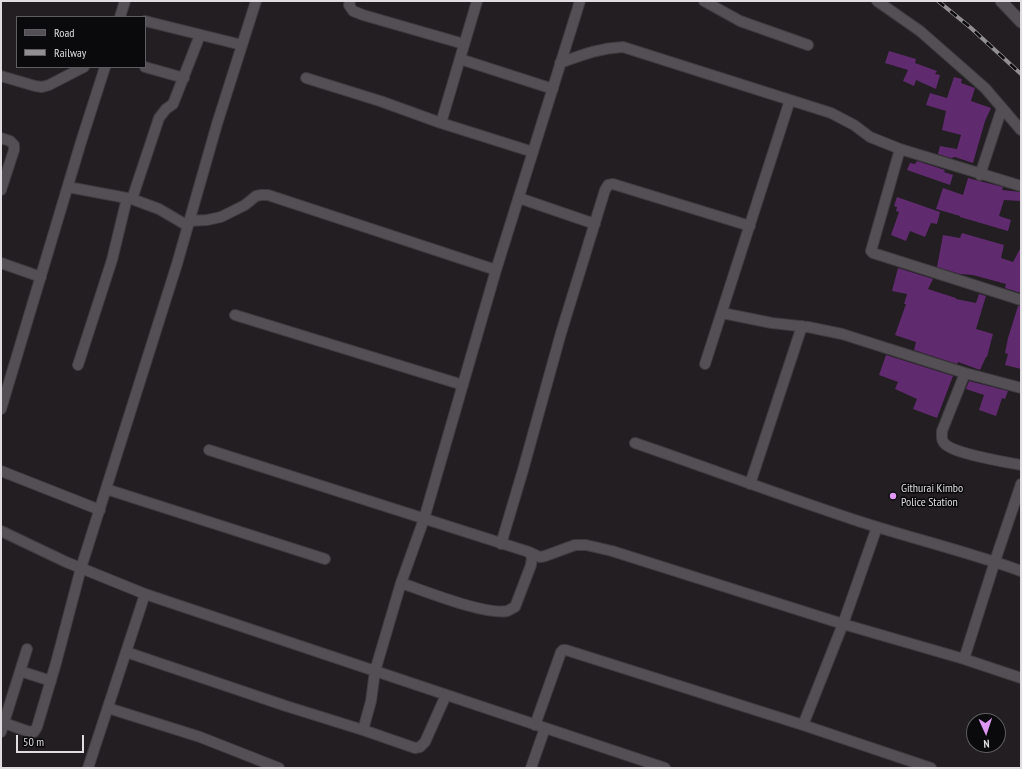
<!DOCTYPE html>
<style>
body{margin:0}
#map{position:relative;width:1022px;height:769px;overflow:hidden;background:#221e22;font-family:"PT Sans Narrow",sans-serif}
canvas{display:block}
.frame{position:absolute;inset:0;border:2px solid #dfdde0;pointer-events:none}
.legend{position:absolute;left:16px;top:16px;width:130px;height:52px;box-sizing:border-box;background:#0a090b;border:1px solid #5f5e60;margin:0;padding:5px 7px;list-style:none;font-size:12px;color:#dfdde0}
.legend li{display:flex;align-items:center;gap:8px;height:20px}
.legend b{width:20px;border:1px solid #5f5e60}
.north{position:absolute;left:966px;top:713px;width:40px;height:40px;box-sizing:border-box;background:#0a090b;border:1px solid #5f5e60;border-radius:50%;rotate:177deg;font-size:11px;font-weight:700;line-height:16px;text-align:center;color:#dfdde0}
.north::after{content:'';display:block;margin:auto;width:14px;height:18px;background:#df98f2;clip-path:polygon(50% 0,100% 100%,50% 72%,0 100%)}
.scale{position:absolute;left:16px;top:735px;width:68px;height:18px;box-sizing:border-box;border:2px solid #dfdde0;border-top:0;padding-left:5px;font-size:12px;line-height:14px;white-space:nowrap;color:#dfdde0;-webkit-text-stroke:3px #0a090b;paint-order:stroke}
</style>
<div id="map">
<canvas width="1022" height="769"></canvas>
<div class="frame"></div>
<ul class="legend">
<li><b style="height:5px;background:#534f54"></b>Road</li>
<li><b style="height:5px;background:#928f93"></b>Railway</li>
</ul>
<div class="north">N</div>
<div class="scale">50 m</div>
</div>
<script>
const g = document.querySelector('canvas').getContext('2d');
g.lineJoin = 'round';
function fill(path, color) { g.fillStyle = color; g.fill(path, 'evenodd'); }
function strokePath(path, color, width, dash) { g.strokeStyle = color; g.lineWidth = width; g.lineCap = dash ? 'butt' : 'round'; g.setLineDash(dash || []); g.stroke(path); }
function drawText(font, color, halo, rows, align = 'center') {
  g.font = font + ' "PT Sans Narrow",sans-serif'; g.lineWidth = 3; g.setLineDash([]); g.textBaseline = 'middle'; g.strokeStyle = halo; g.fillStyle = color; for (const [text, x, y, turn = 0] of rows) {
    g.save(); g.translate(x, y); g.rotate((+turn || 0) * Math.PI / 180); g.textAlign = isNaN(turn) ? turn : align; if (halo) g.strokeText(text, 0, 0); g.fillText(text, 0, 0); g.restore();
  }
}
fill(new Path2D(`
 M 889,51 L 916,59 L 915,63 L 937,71 L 935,74 L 940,75 L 936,89 L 916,80 L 914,86 L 903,81 L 908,70 L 885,63 Z
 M 954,77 L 962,79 L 961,83 L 975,88 L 971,101 L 991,108 L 985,121 L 973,163 L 955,157 L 951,158 L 938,154 L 940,146 L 957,149 L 961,135 L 942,130 L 946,111 L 926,105 L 930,93 L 947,98 Z
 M 917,161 L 945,170 L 944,172 L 953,175 L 950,185 L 907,170 L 910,163 L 915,164 Z
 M 968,178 L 1003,187 L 1002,190 L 1021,192 L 1021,201 L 1004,200 L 999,216 L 1011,220 L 1008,231 L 960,217 L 960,216 L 936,209 L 943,188 L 963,195 Z
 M 897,197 L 940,212 L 937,224 L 931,223 L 925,237 L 910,231 L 906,241 L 891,235 L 899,212 L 896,211 L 897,207 L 894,206 Z
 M 962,233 L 1004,245 L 1001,258 L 1013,262 L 1021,247 L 1021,293 L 1005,288 L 1006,284 L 973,275 L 960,274 L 937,267 L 943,235 L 960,238 Z
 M 898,268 L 933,279 L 928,289 L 956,298 L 956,299 L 976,303 L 979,294 L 986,296 L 976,329 L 993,334 L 987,357 L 986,357 L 980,370 L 958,362 L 957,364 L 914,350 L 916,342 L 895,335 L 906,304 L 904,304 L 907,294 L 892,291 Z
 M 1018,306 L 1021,306 L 1021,369 L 1005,365 L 1008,354 L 1005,353 L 1008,338 Z
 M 886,355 L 953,376 L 937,418 L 913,409 L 917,399 L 895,389 L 898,382 L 879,375 Z
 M 969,381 L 1008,391 L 1005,399 L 1002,398 L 996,416 L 979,410 L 984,395 L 966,389 Z`), '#602a6e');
const minor = new Path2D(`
 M 350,1 L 349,5 L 353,11 L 363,15 L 464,44
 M 704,1 L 740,21 L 808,45
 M 877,1 L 920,31 L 985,88 L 1021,130
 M 120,17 L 125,1
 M 145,21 L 242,45
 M 460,59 L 553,89
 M 560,63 C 582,55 599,48 623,47 L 831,113 L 854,125 L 870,137 L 900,149 L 1021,186
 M 145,67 L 184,78
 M 1,76 L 35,86 L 42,87 L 49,85 L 84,67
 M 306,78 L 380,101 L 441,123 L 533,152
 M 441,123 L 477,1
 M 1,138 L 10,141 L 14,145 L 14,150 L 1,190
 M 900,149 L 871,251 L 873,253 L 1021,300
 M 980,175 L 1002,108
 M 68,187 L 132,199 L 159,209 L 188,226
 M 519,198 L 595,224
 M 132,199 L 159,118 L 166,109 L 173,104 L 200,35
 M 189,221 L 207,220 L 221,217 L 245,205 L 256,196 L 261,195 L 268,195 L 496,270
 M 1,263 L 41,277
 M 722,313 L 772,323 L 808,327 L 842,334 L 965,373 L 1021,388
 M 235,315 L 463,385
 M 705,364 L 790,100
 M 78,365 L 112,260 L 127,198
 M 965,373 L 942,431 C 942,435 941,440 944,443 C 953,454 1006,462 1021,465
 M 1,409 L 81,142 L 105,67
 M 635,443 C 711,469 785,497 861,522 C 914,539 969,552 1021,571
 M 209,450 L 529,552 L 532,557 L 531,565 L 515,607 C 512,608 510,610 507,611 C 484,615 425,591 401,583
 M 1,471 L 100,510
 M 750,484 L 802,326
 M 106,489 L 325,559
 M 1,531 L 66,562 L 145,594 L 665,768
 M 501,544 L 523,470 L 561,333 L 605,190 L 608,185 L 613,184 L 750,226
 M 529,552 L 540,557 L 545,556 L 575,545 L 586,545 L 612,551 L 843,624 L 964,659 L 1021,678
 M 126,652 L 286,706 L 363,730 L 415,748 L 420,747 L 425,742 L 446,695
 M 964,659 L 995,561 L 1021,484
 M 20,671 L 51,681
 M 108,708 L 200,737 L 279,768
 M 4,723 L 27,731 L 34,732 L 37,727 L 56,663 L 81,568 L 177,264 L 217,124 L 256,1
 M 535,725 L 561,652 L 563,650 L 566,650 L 803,725 L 931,768
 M 803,725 L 843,624 L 877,527
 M 363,730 L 371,701 L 375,671 L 401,583 L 424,519 L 496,270 L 580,1
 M 1,732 L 27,649
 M 88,768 L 145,594
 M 531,768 L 545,728`);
const tertiary = new Path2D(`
 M 1001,1 L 1021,22`);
strokePath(minor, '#3e3b3f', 12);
strokePath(tertiary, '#3e3b3f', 13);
strokePath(minor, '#534f54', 10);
strokePath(tertiary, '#534f54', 11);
const rail = new Path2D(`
 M 938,1 L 971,28 L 1021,74`);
strokePath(rail, '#928f93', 4);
strokePath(rail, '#0a090b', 2.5, [8]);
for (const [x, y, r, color] of [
 [893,496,4,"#df98f2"]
]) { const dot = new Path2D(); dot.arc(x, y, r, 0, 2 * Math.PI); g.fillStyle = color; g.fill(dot); strokePath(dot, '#0a090b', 1.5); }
drawText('12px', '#dfdde0', '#0a090b', [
 ["Githurai Kimbo",901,489],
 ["Police Station",901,503]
], 'left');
</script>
